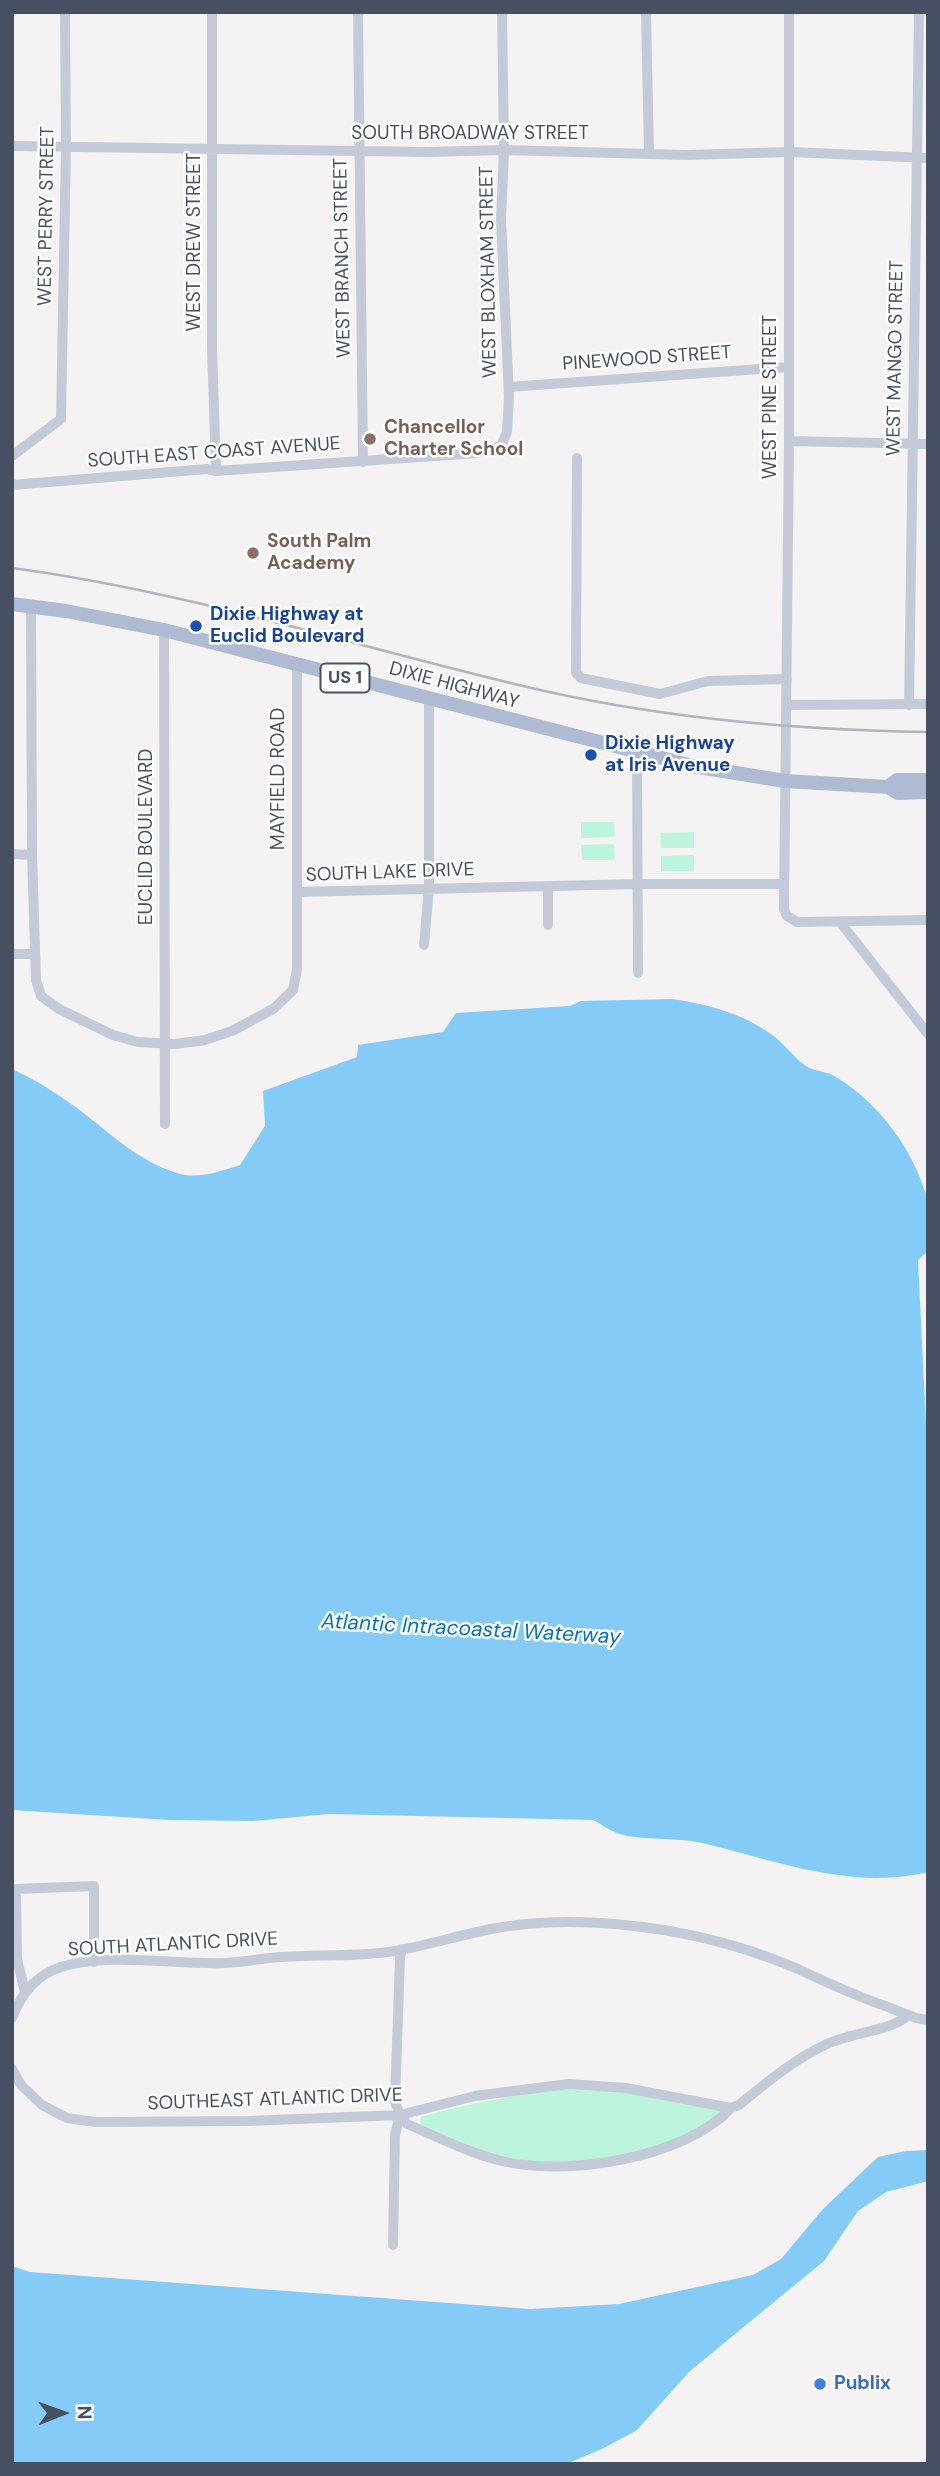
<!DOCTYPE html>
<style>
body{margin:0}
#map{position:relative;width:940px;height:2476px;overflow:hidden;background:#f4f2f2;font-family:"DM Sans",sans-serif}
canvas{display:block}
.frame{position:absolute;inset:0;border:14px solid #475062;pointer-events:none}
.north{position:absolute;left:28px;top:2378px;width:70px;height:70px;-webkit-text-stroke:5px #fff;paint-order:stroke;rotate:89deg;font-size:19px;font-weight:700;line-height:28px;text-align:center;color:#475062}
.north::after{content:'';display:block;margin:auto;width:24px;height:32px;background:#475062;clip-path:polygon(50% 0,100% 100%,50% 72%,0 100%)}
</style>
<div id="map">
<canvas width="940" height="2476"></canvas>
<div class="frame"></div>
<div class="north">N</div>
</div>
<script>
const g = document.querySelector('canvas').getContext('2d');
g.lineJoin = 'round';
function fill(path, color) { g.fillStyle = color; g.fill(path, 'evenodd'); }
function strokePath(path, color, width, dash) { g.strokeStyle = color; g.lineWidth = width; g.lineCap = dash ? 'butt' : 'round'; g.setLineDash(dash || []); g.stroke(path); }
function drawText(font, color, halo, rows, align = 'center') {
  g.font = font + ' "DM Sans",sans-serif'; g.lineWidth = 5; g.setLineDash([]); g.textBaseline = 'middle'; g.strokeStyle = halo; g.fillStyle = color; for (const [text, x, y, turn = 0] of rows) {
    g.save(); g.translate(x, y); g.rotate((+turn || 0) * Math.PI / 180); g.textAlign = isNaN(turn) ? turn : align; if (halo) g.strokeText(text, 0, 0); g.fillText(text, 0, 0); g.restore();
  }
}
fill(new Path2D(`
 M 581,822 L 614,822 L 615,837 L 581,838 Z
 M 694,832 L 694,848 L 661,848 L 660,833 Z
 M 614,844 L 615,860 L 582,860 L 581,845 Z
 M 694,855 L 694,871 L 661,871 L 661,856 Z
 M 562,2089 L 620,2092 L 725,2110 C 715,2117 705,2126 694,2131 C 642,2155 578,2171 521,2160 C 486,2154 452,2138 420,2124 L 421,2117 C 467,2104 514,2095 562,2089 Z`), '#bdf5dc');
fill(new Path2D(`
 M 672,999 C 706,1004 742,1013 771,1034 C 784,1043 793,1057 806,1066 C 815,1072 827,1071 836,1077 C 879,1103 913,1149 927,1198 C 931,1213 928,1234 928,1251 L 918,1260 L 928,1466 L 928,1872 C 852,1891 775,1860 702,1843 C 678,1837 638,1841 617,1833 C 609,1830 601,1824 593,1820 L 329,1814 L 253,1821 L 169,1820 L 12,1810 L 12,1069 C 38,1081 63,1097 86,1115 C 114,1137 141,1162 177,1173 C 197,1180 221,1171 240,1165 L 265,1126 L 263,1091 L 357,1057 L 358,1045 L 443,1032 L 456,1013 L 570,1006 L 581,1001 Z
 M 928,2150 L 928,2181 L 886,2192 L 858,2211 L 824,2261 L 690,2371 L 637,2430 L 604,2448 L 566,2464 L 12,2464 L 12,2266 L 30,2272 L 530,2309 L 619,2304 L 753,2275 L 781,2259 L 822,2210 L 878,2157 L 906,2151 Z`), '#85cbf7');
strokePath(new Path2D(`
 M 212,12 L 212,347 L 216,471
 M 358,12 L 363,462
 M 646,12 L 649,153
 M 789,12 L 789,441 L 784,909 L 787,916 L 797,922 L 928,920
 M 12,146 L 428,152 L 504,150 L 686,155 L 790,152 L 928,158
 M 509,387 L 788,367
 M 789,441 L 928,444
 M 12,456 L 61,419 L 66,147 L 65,12
 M 577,458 L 576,673 L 581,678 L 660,694 L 708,681 L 787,679
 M 12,485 L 207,469 L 216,471 L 478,453 L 501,446 L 507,432 L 509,397 L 501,219 L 504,150 L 502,12
 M 31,606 L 32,855 L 36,980 L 41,996 L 59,1009 L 113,1035 L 138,1042 L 175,1044 L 205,1040 L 232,1031 L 273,1009 L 293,990 L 297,969 L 297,666
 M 164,630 L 165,1124
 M 787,705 L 928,704
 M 909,705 L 919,12
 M 637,754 L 638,973
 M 12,854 L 32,855
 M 297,892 L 637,884 L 784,884
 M 840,922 L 928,1034
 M 548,925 L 548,886
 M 424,945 L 429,888 L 429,700
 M 12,954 L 35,954
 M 25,1992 L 17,1959 L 16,1889 L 94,1886 L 94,1962
 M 12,2018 C 21,1994 36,1975 61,1967 C 109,1952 175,1965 224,1963 C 244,1962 263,1958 282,1957 C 310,1955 338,1956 367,1954 C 408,1952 450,1937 491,1929 C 547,1918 607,1921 664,1930 C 711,1938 757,1951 800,1970 C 830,1984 858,1997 888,2007 C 902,2012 912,2019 928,2020
 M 12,2069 L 21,2085 L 42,2105 L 67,2118 L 95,2122 L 248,2121 L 400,2115 L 475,2096 L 569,2084 L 626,2088 L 731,2108 L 739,2105 C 766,2083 793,2060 825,2045 C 848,2033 891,2031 907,2016
 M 400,2115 L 407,2124 C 438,2137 469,2153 502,2161 C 566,2177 685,2158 731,2108
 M 393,2245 L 395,2135 L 400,2115 L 395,2102 L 400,1958 L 402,1949`), '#c4cbd8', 10);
strokePath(new Path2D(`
 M 12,604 L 66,611 L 164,630 L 693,766 L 785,781 L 888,787 L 898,793 L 928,792
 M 888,787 L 897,780 L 928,780`), '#afbbd3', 14);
strokePath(new Path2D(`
 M 12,568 C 186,591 353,646 523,686 C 656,718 791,730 928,732`), '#b3b5bd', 2.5);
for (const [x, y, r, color] of [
 [370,439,7,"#8d6e63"],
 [253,553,7,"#8d6e63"],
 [196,626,7,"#1a4fb4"],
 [591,755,7,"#1a4fb4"],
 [820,2384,7,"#3f7fe0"]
]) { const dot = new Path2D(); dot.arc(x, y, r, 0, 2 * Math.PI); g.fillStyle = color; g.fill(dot); strokePath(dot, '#fff', 2.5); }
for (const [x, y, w] of [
 [345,678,49]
]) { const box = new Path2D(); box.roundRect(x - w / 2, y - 14.5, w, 29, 5); g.fillStyle = '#fff'; g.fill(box); strokePath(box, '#475062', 2); }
drawText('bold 18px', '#475062', null, [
 ["US 1",345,678]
]);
drawText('19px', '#475062', '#fff', [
 ["SOUTH BROADWAY STREET",470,134],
 ["WEST PERRY STREET",47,216,-89],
 ["WEST DREW STREET",195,242,-90],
 ["WEST BRANCH STREET",343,258,-91],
 ["WEST BLOXHAM STREET",489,272,-91],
 ["WEST MANGO STREET",896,358,-89],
 ["PINEWOOD STREET",647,359,-4],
 ["WEST PINE STREET",771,397,-90],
 ["SOUTH EAST COAST AVENUE",214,453,-4],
 ["DIXIE HIGHWAY",454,686,15],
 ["MAYFIELD ROAD",279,779,-90],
 ["EUCLID BOULEVARD",147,837,-90],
 ["SOUTH LAKE DRIVE",390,873,-2],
 ["SOUTH ATLANTIC DRIVE",173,1945,-3],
 ["SOUTHEAST ATLANTIC DRIVE",275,2100,-2]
]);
drawText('bold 19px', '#785e54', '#fff', [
 ["Chancellor",384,428],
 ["Charter School",384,450],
 ["South Palm",267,542],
 ["Academy",267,564]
], 'left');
drawText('bold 19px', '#164399', '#fff', [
 ["Dixie Highway at",210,615],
 ["Euclid Boulevard",210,637],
 ["Dixie Highway",605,744],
 ["at Iris Avenue",605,766]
], 'left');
drawText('bold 19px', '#366cbe', '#fff', [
 ["Publix",834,2384]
], 'left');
drawText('italic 21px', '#0074bc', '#fff', [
 ["Atlantic Intracoastal Waterway",471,1630,3]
]);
</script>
